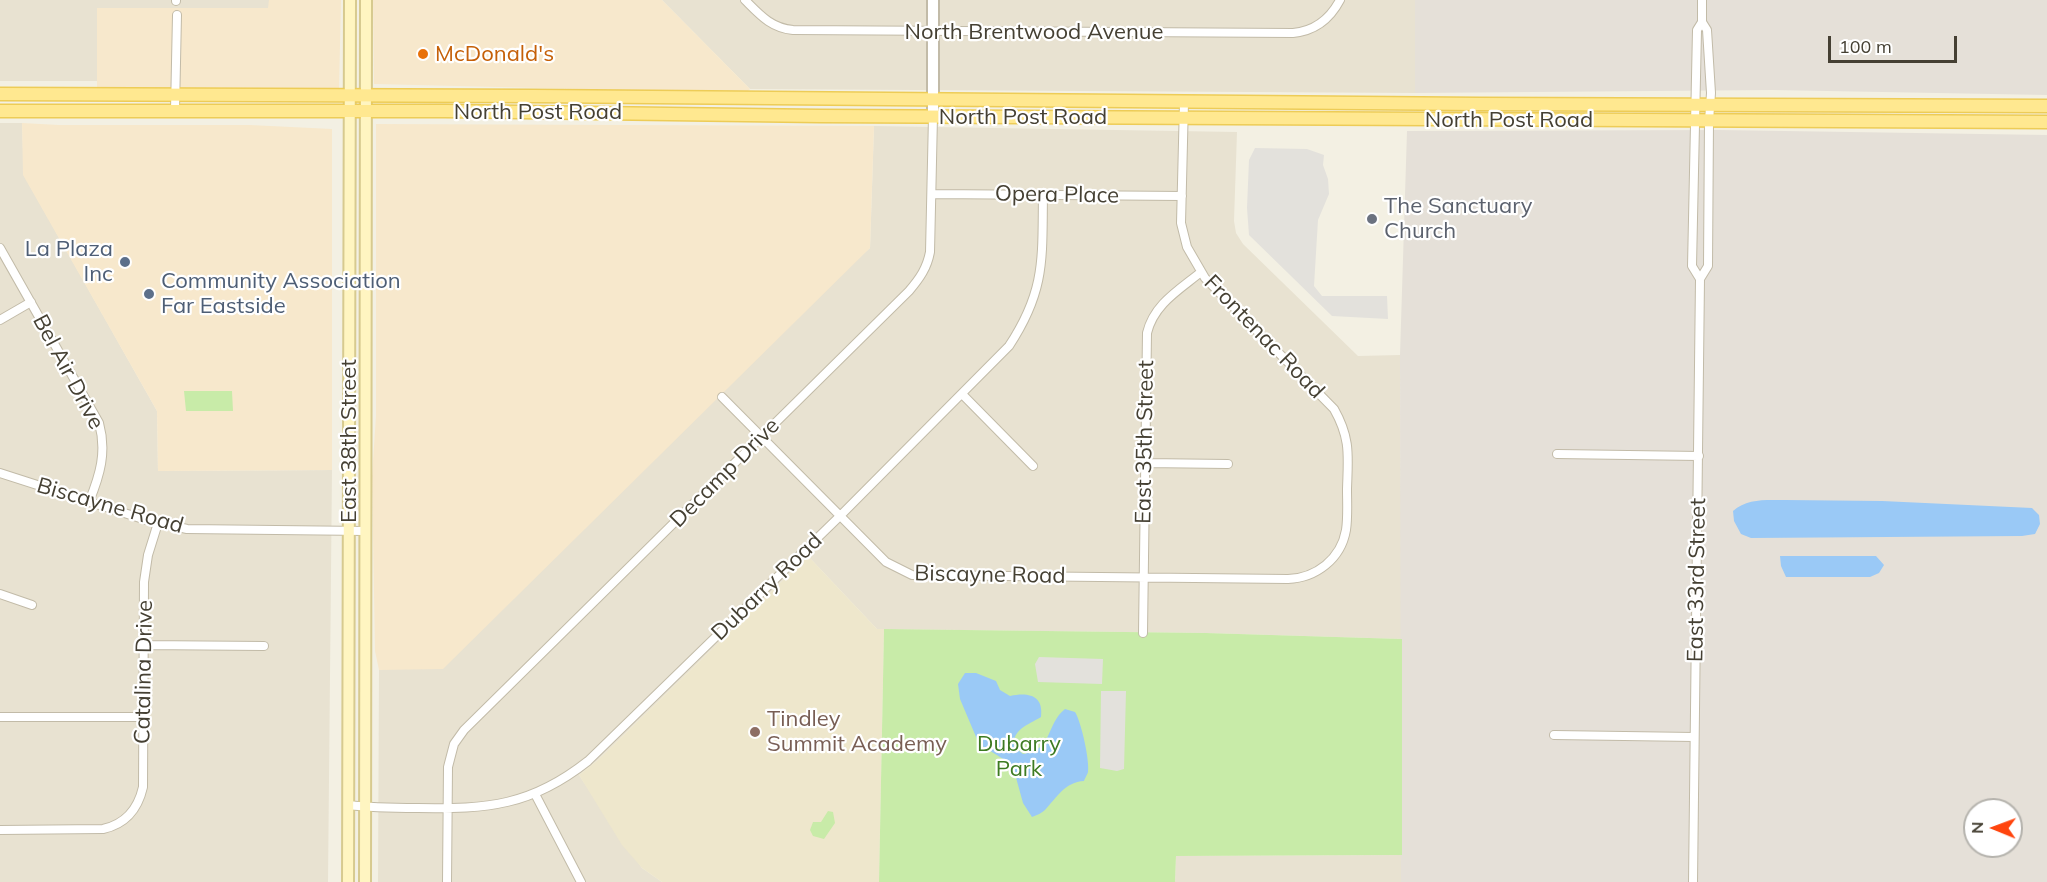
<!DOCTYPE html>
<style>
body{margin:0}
#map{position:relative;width:2047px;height:882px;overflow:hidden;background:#f3f0e3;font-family:Mulish,sans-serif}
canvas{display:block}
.north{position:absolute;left:1963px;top:798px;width:60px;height:60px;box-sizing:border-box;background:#fff;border:2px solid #b5b3ad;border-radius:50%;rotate:271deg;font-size:16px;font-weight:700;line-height:24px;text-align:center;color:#454033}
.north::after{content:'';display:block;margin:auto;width:21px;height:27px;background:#ff450e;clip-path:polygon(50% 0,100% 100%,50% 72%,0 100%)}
.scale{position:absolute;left:1828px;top:36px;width:129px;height:27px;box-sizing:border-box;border:3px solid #454033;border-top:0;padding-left:8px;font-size:18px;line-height:21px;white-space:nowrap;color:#454033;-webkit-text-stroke:4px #fff;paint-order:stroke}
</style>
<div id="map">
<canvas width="2047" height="882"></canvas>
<div class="north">N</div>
<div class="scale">100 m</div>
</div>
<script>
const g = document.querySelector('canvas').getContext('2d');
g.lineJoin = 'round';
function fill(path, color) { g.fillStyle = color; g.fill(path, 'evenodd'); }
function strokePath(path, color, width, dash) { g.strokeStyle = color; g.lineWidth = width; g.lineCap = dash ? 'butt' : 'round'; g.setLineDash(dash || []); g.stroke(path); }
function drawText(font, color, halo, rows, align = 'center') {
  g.font = font + ' Mulish,sans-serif'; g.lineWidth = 4.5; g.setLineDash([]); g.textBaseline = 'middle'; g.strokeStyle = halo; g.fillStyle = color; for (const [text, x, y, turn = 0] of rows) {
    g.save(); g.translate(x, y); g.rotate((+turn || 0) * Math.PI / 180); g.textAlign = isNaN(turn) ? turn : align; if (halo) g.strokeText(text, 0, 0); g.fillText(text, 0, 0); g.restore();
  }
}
fill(new Path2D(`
 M 0,0 L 269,0 L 269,8 L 97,8 L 97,81 L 0,81 Z
 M 662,0 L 1415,0 L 1415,93 L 750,89 Z
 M 0,123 L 22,123 L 24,175 L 157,411 L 158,471 L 332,470 L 328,882 L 0,882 Z
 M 874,126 L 1237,132 L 1234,221 L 1236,233 L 1243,244 L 1358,356 L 1400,355 L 1402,639 L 1206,633 L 877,629 L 808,556 L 598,760 L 579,775 L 642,868 L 662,882 L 378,882 L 379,670 L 381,670 L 870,248 Z
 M 1402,855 L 1401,882 L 1175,882 L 1176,856 Z`), '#e8e2d1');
fill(new Path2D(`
 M 269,0 L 341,0 L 339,90 L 97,88 L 97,8 L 268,8 Z
 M 373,0 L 662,0 L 750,89 L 746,93 L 374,84 Z
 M 22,123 L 59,125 L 250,125 L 332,129 L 332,470 L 158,471 L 157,411 L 23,175 Z
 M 376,124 L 874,126 L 870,248 L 443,669 L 379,670 L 375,651 L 372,476 L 376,416 Z`), '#f7e8cc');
fill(new Path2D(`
 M 1415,0 L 2047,0 L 2047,95 L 1772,90 L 1415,93 Z
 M 1719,130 L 2047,135 L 2047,882 L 1401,882 L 1400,355 L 1407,131 ZM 1975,810 L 2011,810 L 2011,846 L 1975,846 Z`), '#e5e0d8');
fill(new Path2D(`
 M 808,556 L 877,629 L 884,629 L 879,882 L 662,882 L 642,868 L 622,845 L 579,775 L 598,760 Z`), '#eee7cc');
fill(new Path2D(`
 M 184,391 L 232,391 L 233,411 L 186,411 Z
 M 884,629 L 1206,633 L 1402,639 L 1402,855 L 1176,856 L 1175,882 L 879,882 Z
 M 828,811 L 833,812 L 835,823 L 824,839 L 813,836 L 810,830 L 813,822 L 821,822 Z`), '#c8eba8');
fill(new Path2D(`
 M 1255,148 L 1307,149 L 1324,155 L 1323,165 L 1328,179 L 1329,194 L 1318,220 L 1314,286 L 1322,296 L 1387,296 L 1388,319 L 1332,316 L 1249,235 L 1247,208 L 1249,160 Z
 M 1039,657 L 1103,659 L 1102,684 L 1038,682 L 1035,664 Z
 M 1101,691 L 1126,691 L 1124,769 L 1117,771 L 1100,768 Z`), '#e3e1dc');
fill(new Path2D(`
 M 1785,500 L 1882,501 L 2032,508 L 2039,515 L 2040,524 L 2035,534 L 2022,536 L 1751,538 L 1741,534 L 1734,521 L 1733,511 C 1747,498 1767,500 1785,500 Z
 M 1780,556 L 1876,556 L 1884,565 L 1879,573 L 1870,577 L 1786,577 L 1781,566 Z
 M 965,673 L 976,673 L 996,681 L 1000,690 L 1010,696 C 1028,692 1044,695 1041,717 C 1028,725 1012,729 1014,747 L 1023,754 C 1053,750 1046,724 1065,709 L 1075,712 C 1081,721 1090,761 1088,772 C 1088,773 1084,780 1084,781 C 1065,782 1057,797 1045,810 C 1042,813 1037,815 1032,817 L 1023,803 L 1015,774 L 1008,762 L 979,744 L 960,699 L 958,684 Z`), '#9ac9f6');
const minor = new Path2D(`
 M 176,0 L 176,1
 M 745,0 C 760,15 771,28 793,30 L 1293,33 C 1315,31 1330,19 1340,0
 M 175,110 L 177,15
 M 932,194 L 1182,196
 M 0,248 L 99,423 C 107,452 100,475 89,502
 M 1700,279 L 1708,266 L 1709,121 L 1711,93 L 1707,30 L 1702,22
 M 0,320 L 31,302
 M 962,394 L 1033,466
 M 722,397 L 886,562 L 912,575 L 1288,579 C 1316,578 1341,559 1346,530 C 1348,517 1347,502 1347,489 C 1348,456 1351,439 1334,409 L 1205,278 L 1187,247 L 1181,223 L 1184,102
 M 1557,454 L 1699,456
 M 1145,463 L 1228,464
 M 0,473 L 143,519 L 187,529 L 365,531
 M 0,594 L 32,605
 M 1143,633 L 1147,333 C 1154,304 1179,290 1201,272
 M 143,645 L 264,646
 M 0,717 L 143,717
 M 1554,735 L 1694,737
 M 535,794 L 581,882
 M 349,805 C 372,808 395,808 418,808 C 488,809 531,806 588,761 L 840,516 L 1009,346 C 1046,290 1042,258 1043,195
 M 0,830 L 103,829 C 126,824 138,809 143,787 L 144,582 L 148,555 L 158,523
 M 447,882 L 448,767 L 454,744 L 464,730 L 909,291 C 920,278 927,268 930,252 L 933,116
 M 1693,882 L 1700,279 L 1692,266 L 1697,30 L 1702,22 L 1702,0`);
const tertiary = new Path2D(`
 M 933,0 L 933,116`);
const secondary = new Path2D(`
 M 348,882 L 350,0
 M 365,882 L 366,0`);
const primary = new Path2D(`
 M 0,94 L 534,96 L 1480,104 L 2047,106
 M 0,111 L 445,111 L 820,116 L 2047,122`);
strokePath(minor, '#c2bba8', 10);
strokePath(tertiary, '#c2bba8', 14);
strokePath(secondary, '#d7ca8f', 14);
strokePath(primary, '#edcc57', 15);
strokePath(minor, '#fff', 8);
strokePath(tertiary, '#fff', 10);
strokePath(secondary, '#fff5c1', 10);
strokePath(primary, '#ffe890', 12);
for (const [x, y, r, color] of [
 [423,54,6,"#e8710a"],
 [1372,219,6,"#6b7280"],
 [125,262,6,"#5c6f8a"],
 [149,294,6,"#5c6f8a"],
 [755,732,6,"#8d6e63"]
]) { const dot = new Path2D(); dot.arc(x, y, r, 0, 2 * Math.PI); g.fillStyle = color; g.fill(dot); strokePath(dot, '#fff', 2); }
drawText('22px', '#454033', '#fff', [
 ["North Brentwood Avenue",1034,32],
 ["North Post Road",538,112],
 ["North Post Road",1023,117],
 ["North Post Road",1509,120],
 ["Opera Place",1057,195,1],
 ["Frontenac Road",1264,337,46],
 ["Bel Air Drive",68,372,62],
 ["East 38th Street",349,441,-90],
 ["East 35th Street",1145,442,-89],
 ["Decamp Drive",725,473,-45],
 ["Biscayne Road",110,506,16],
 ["Biscayne Road",990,575,1],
 ["East 33rd Street",1697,580,-89],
 ["Dubarry Road",767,587,-44],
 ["Catalina Drive",144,672,-89]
]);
drawText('22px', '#c56008', '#fff', [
 ["McDonald's",435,54]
], 'left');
drawText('22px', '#5b616d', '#fff', [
 ["The Sanctuary",1384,206],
 ["Church",1384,231]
], 'left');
drawText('22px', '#4e5e75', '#fff', [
 ["La Plaza",113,249],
 ["Inc",113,274],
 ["Community Association",161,281,"left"],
 ["Far Eastside",161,306,"left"]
], 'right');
drawText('22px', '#785e54', '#fff', [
 ["Tindley",767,719],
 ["Summit Academy",767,744]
], 'left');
drawText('22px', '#3d7b22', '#fff', [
 ["Dubarry",1019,744],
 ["Park",1019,769]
]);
</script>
